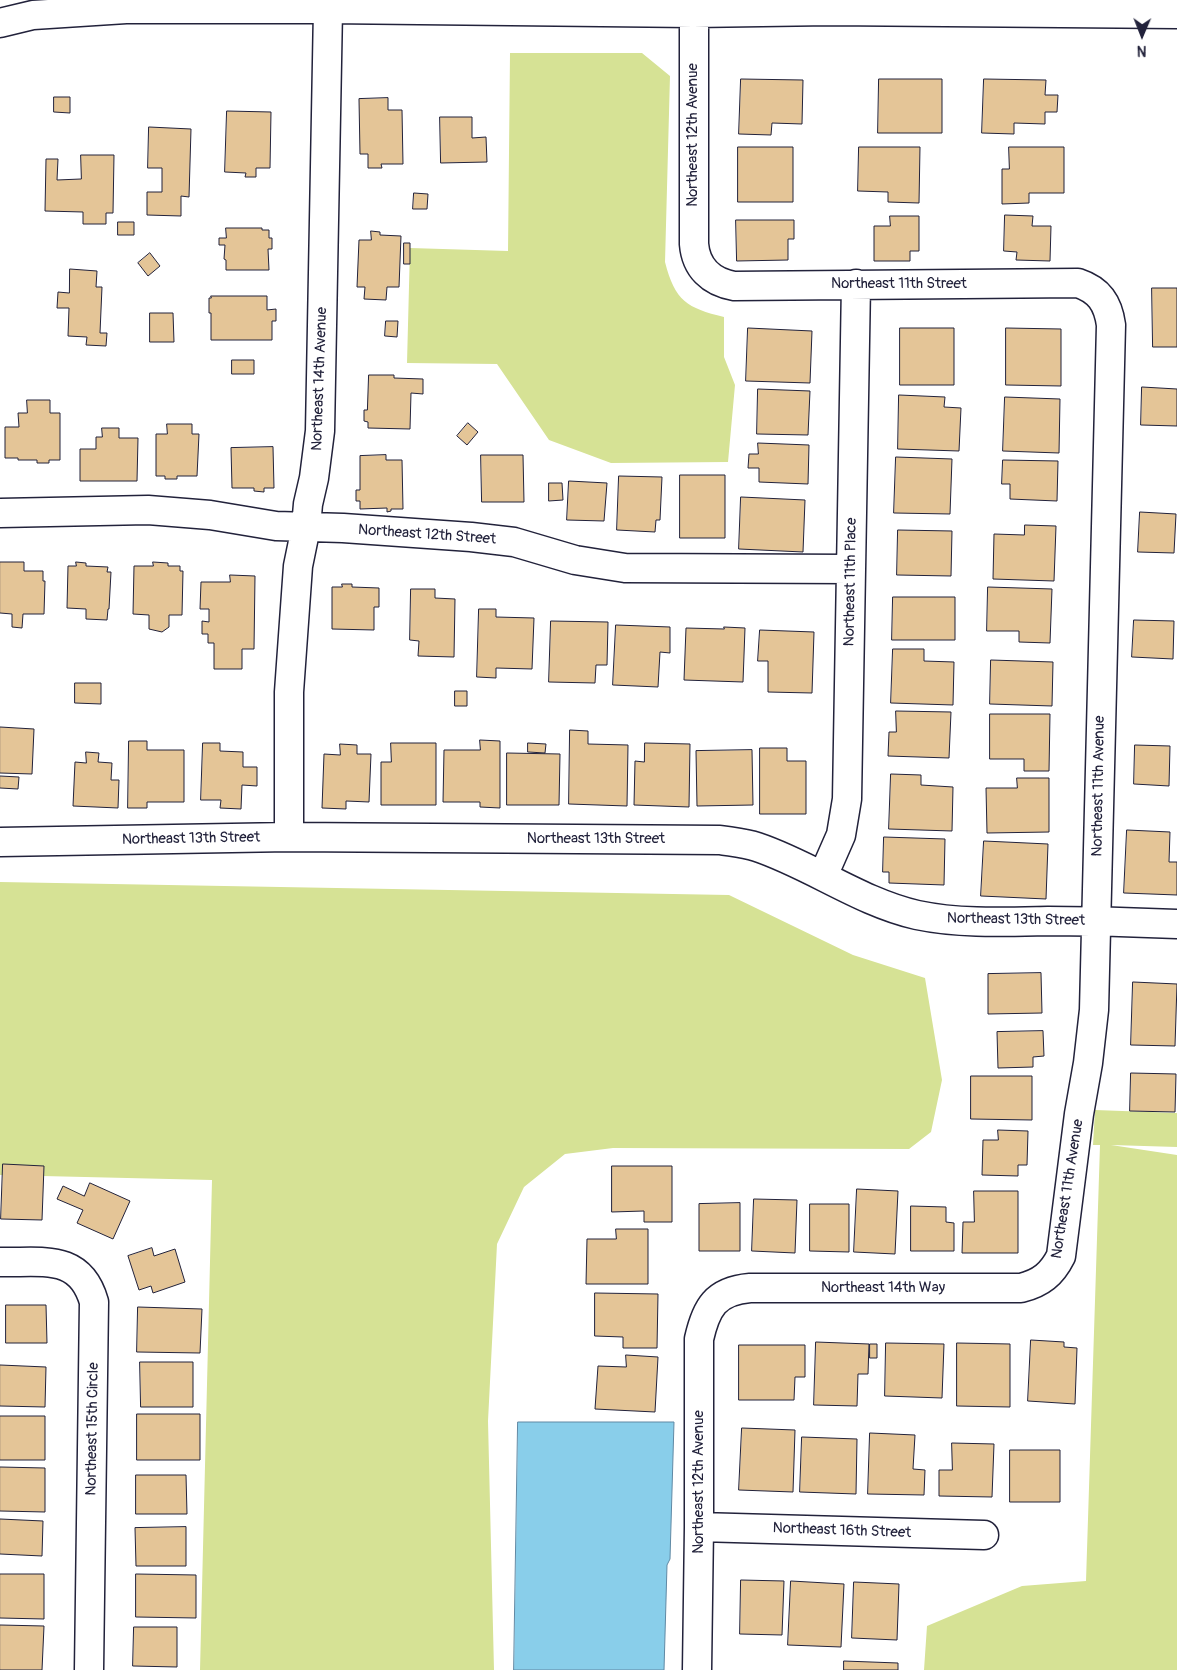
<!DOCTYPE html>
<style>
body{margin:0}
#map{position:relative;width:1177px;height:1670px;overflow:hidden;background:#fff;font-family:Pangolin,sans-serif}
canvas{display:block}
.north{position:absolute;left:1117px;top:10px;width:50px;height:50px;-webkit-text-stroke:4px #fff;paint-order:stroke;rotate:181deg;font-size:14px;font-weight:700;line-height:20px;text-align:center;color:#22223b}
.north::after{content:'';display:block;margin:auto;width:18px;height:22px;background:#22223b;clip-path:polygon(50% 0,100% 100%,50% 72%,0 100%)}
</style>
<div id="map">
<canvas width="1177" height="1670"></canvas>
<div class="north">N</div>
</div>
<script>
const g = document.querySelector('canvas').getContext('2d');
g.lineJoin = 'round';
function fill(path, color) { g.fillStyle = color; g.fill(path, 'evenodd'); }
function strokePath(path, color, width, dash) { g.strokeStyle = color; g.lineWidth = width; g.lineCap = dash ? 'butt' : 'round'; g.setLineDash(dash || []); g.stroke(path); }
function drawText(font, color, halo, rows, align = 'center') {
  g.font = font + ' Pangolin,sans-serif'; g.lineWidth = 4; g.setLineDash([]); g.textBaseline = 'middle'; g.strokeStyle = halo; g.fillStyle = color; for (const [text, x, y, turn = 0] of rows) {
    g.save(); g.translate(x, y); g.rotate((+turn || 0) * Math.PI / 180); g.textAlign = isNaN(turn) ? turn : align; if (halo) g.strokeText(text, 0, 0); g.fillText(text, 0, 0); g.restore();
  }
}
fill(new Path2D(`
 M 510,53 L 642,53 L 670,76 L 665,262 C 675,301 687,308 724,317 L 724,357 L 735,385 L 728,462 L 611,463 L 549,440 L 497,364 L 407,363 L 410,248 L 508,251 Z
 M 0,882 L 729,895 L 853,955 L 925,978 L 942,1080 L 931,1132 L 909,1149 L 613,1148 L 565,1154 L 524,1187 L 497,1244 L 488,1421 L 494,1670 L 200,1670 L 212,1180 L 0,1175 Z
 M 1095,1110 L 1177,1113 L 1177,1147 L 1111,1145 L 1177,1155 L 1177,1670 L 924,1670 L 927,1626 L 1022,1586 L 1086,1581 L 1100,1145 L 1093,1145 Z`), '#d6e295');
const water = new Path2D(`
 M 518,1422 L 674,1422 L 670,1559 L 667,1565 L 664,1670 L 514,1670 Z`);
fill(water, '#89ceea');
strokePath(water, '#6089a4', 1);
const building = new Path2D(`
 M 741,79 L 803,80 L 802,124 L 772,123 L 771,135 L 739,134 Z
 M 879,79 L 942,79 L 942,133 L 878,133 Z
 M 984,79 L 1046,80 L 1045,95 L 1058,95 L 1057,112 L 1045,112 L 1045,124 L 1014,123 L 1014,134 L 982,133 Z
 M 54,97 L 70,97 L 70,113 L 54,112 Z
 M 388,98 L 388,110 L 402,110 L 403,164 L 381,164 L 382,168 L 368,168 L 368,154 L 360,154 L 359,99 Z
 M 227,111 L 271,112 L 270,168 L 256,168 L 256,177 L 245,177 L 246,173 L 225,172 Z
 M 440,117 L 472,117 L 472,138 L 486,137 L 487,162 L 441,163 Z
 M 149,127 L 191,129 L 189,197 L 181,196 L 181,216 L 147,215 L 147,192 L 162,192 L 162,168 L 148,168 Z
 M 738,147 L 793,147 L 793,202 L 738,202 Z
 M 859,147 L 920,147 L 919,203 L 888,202 L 888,192 L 858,191 Z
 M 1009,147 L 1064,147 L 1064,193 L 1029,193 L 1029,203 L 1002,204 L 1002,169 L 1009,169 Z
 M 81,155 L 114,155 L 113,213 L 106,213 L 106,224 L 83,224 L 83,212 L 45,211 L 46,159 L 58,159 L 57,180 L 81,179 Z
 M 414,193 L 428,194 L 427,209 L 413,209 Z
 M 1005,215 L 1033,216 L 1032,226 L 1051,226 L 1050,261 L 1016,260 L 1017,252 L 1004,251 Z
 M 890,216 L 919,216 L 919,251 L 910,251 L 910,261 L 874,261 L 874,226 L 890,226 Z
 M 736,220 L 794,220 L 794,239 L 788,239 L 788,260 L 737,261 Z
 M 118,222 L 134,222 L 134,235 L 118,235 Z
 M 226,228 L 262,228 L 262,230 L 269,230 L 269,238 L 272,238 L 272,249 L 268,249 L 269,270 L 226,270 L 226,260 L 224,259 L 225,245 L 219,245 L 219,238 L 226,238 Z
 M 371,231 L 380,232 L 380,235 L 401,236 L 399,287 L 387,287 L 386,300 L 364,299 L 365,287 L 357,287 L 359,240 L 371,240 Z
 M 404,243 L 410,243 L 410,264 L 404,264 Z
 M 150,253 L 160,266 L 148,276 L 138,263 Z
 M 70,269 L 97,271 L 96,287 L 102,287 L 100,333 L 107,333 L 106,346 L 86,345 L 87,337 L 68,336 L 69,308 L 57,308 L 58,292 L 69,293 Z
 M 1152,288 L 1177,288 L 1177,347 L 1153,347 Z
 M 211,296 L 267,296 L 267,310 L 276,309 L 276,321 L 272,321 L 272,340 L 211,340 L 211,313 L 209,313 L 209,298 L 211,298 Z
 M 150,313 L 173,313 L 174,342 L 150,342 Z
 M 386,321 L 398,321 L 397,337 L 385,336 Z
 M 748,328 L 812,331 L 810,383 L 746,381 Z
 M 900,328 L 954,328 L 954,385 L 900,385 Z
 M 1006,328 L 1061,329 L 1061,386 L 1006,385 Z
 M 232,360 L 254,360 L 254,374 L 232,374 Z
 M 369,375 L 394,375 L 394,378 L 423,379 L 423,394 L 411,393 L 410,429 L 368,428 L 368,422 L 364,421 L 364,410 L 367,410 Z
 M 1142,387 L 1177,389 L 1177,426 L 1141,425 Z
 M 758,389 L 810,391 L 808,435 L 757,434 Z
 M 899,395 L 945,397 L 944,407 L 961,408 L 959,451 L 898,449 Z
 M 1005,397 L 1060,399 L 1059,453 L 1003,451 Z
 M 27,400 L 50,400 L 50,413 L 60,413 L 60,460 L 49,460 L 49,463 L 37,463 L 37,460 L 18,460 L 18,458 L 5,458 L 5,427 L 19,427 L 18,413 L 27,413 Z
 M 468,423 L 478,432 L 467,445 L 457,436 Z
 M 167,424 L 192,424 L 192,434 L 199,434 L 197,476 L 177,476 L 177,479 L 165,479 L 165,476 L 156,476 L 156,434 L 167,434 Z
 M 102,428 L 119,428 L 119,438 L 138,438 L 137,481 L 80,481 L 80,449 L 96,449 L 96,437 L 102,437 Z
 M 758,443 L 809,445 L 808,484 L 759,482 L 759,468 L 748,468 L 749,454 L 758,454 Z
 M 273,447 L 274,488 L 264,488 L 264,492 L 254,491 L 254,488 L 232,488 L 231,448 Z
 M 386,455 L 386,460 L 402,460 L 403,509 L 391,509 L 391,511 L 387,512 L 387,508 L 360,509 L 360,501 L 356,501 L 356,490 L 360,490 L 360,456 Z
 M 481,455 L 523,455 L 524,502 L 482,502 Z
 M 896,457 L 952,459 L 950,514 L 894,513 Z
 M 1003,460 L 1058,461 L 1057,501 L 1010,499 L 1010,484 L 1002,484 Z
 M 680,475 L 725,475 L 725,538 L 680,538 Z
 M 619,476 L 662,477 L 660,520 L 656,520 L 655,532 L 617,530 Z
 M 569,481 L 607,483 L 604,521 L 567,520 Z
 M 549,483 L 562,483 L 563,500 L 549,501 Z
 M 741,497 L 805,500 L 803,552 L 739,549 Z
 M 1140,512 L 1176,514 L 1174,553 L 1138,552 Z
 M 1025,525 L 1056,526 L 1054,581 L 993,579 L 994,534 L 1024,535 Z
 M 898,530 L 952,531 L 951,576 L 897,575 Z
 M 0,562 L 24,562 L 24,571 L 43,571 L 43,581 L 45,581 L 44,614 L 23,614 L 22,628 L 12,627 L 12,614 L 0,613 Z
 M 76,562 L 86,563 L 86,566 L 108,567 L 107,572 L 111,572 L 109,609 L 108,609 L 107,620 L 86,619 L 86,609 L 67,608 L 68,566 L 76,566 Z
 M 153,562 L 168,563 L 168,566 L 180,566 L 180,571 L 183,571 L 182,615 L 169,615 L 169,627 L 162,632 L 149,629 L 149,615 L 133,614 L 134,566 L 153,566 Z
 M 230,575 L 255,576 L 254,649 L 242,649 L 242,669 L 214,669 L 214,643 L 208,643 L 208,634 L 202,634 L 202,621 L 209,622 L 209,609 L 200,609 L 201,582 L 230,582 Z
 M 342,584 L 352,584 L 352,587 L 379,588 L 379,607 L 374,607 L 374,630 L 332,629 L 332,587 L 342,587 Z
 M 988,587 L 1052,589 L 1050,643 L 1019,642 L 1019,631 L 987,631 Z
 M 411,589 L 435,589 L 435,598 L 455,599 L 454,657 L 418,656 L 419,641 L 410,640 Z
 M 893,597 L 955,597 L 955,640 L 892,640 Z
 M 479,609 L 496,609 L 496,617 L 534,618 L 532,669 L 496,668 L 496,678 L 477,677 Z
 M 1134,620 L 1174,621 L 1173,659 L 1132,657 Z
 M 551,621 L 608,622 L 607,665 L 596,665 L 595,683 L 549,682 Z
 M 616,625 L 670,627 L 670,653 L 660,652 L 658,687 L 613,685 Z
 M 724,627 L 745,628 L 743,682 L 684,680 L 686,628 L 724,629 Z
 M 760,630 L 814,632 L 812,693 L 768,692 L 768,661 L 758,661 Z
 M 893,649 L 924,649 L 924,661 L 954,662 L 953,705 L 891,703 Z
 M 991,660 L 1053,662 L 1052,706 L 990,704 Z
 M 75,683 L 101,683 L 101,704 L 75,703 Z
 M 455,691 L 467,691 L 467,706 L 455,706 Z
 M 896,711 L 951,712 L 949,758 L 888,756 L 889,732 L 896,732 Z
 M 990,714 L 1050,714 L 1049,771 L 1024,771 L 1024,759 L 990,759 Z
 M 0,727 L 34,729 L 32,774 L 0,773 Z
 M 570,730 L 588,731 L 588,744 L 628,745 L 627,806 L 569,804 Z
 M 480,740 L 500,741 L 500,808 L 480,807 L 480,802 L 443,802 L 444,750 L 480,750 Z
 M 129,741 L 147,741 L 147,750 L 184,750 L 184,802 L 147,802 L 147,808 L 128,808 Z
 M 203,743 L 220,743 L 220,751 L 243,752 L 243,767 L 257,767 L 257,786 L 242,785 L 241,809 L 220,808 L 221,800 L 201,800 Z
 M 391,743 L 436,743 L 436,805 L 381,805 L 381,762 L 391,762 Z
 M 528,743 L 546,744 L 545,753 L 528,752 Z
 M 645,743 L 690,744 L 689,807 L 634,805 L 635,761 L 644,762 Z
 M 340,744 L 357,745 L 357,754 L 371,754 L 369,802 L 346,801 L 346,809 L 322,808 L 324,754 L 340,755 Z
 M 1135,745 L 1170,746 L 1169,786 L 1134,784 Z
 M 760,748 L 787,748 L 787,761 L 806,761 L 806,814 L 760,814 Z
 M 752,750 L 753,805 L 697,806 L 696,751 Z
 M 86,752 L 99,753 L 98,762 L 112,763 L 111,780 L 119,780 L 118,808 L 73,806 L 75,762 L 86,763 Z
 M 507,753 L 560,754 L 559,805 L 507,805 Z
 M 891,774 L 921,775 L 921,785 L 953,787 L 952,831 L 889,829 Z
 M 0,776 L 19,777 L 18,789 L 0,788 Z
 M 1017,778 L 1049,778 L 1049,832 L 987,833 L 986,788 L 1017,788 Z
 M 1127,830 L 1170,832 L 1169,862 L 1177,862 L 1177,895 L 1124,893 Z
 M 884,837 L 945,839 L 944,885 L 889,883 L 889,872 L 883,872 Z
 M 984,841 L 1048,844 L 1046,899 L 981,896 Z
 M 1041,973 L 1042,1013 L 988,1014 L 988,974 Z
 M 1133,982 L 1177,984 L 1175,1046 L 1131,1045 Z
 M 1043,1031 L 1044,1056 L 1033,1057 L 1033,1067 L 998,1068 L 997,1032 Z
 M 1131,1073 L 1176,1074 L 1175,1112 L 1130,1111 Z
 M 971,1076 L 1032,1076 L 1032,1120 L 971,1119 Z
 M 998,1130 L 1028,1131 L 1027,1165 L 1018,1165 L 1018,1176 L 982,1175 L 983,1140 L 998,1140 Z
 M 3,1164 L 44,1166 L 42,1220 L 1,1219 Z
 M 612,1166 L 672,1166 L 672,1222 L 644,1222 L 644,1211 L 612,1212 Z
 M 90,1183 L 130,1201 L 113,1239 L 77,1223 L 83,1210 L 57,1199 L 63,1186 L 84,1196 Z
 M 857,1189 L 898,1191 L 895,1254 L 854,1252 Z
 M 974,1191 L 1018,1191 L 1018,1253 L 962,1253 L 963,1222 L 974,1222 Z
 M 754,1199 L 797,1200 L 795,1253 L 752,1251 Z
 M 740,1203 L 740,1251 L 699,1251 L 699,1204 Z
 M 810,1204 L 849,1204 L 849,1252 L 810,1251 Z
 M 911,1206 L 946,1207 L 946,1222 L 954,1223 L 954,1251 L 911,1251 Z
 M 616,1229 L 648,1229 L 648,1284 L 586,1284 L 587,1239 L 616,1239 Z
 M 152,1248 L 154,1256 L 175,1249 L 185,1282 L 153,1293 L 151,1286 L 139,1290 L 128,1256 Z
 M 595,1293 L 658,1294 L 657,1348 L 623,1348 L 623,1337 L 595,1336 Z
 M 6,1305 L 46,1305 L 47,1343 L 6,1343 Z
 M 138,1307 L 202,1309 L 200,1353 L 137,1352 Z
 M 1031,1340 L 1064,1342 L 1064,1347 L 1077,1348 L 1075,1404 L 1028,1401 Z
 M 816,1342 L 869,1344 L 868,1374 L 858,1374 L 857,1406 L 814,1405 Z
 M 886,1343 L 944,1344 L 942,1398 L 885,1396 Z
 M 957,1343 L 1010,1344 L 1010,1407 L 957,1406 Z
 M 870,1344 L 877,1344 L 877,1358 L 870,1358 Z
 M 739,1345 L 805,1345 L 805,1377 L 795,1377 L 794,1400 L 739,1400 Z
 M 626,1355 L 658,1357 L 655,1412 L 595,1409 L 598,1366 L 626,1367 Z
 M 140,1362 L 193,1362 L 193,1407 L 141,1407 Z
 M 0,1365 L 46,1367 L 45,1407 L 0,1406 Z
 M 137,1414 L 200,1414 L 200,1460 L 137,1460 Z
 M 0,1416 L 45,1416 L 45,1460 L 0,1460 Z
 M 742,1428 L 795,1430 L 793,1492 L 739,1490 Z
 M 870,1433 L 915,1435 L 913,1469 L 925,1470 L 924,1495 L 868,1494 Z
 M 802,1437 L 857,1439 L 856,1494 L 800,1492 Z
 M 952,1443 L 994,1444 L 992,1497 L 939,1496 L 939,1470 L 952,1470 Z
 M 1010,1450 L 1060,1450 L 1060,1502 L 1010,1502 Z
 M 0,1467 L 45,1468 L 45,1512 L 0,1511 Z
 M 136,1475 L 186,1475 L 187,1514 L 136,1514 Z
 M 0,1519 L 43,1521 L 42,1556 L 0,1554 Z
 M 186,1527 L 186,1566 L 136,1566 L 135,1528 Z
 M 0,1574 L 44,1574 L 44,1619 L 0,1618 Z
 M 136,1574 L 196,1575 L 196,1618 L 136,1617 Z
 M 741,1580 L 784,1581 L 782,1635 L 740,1634 Z
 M 791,1581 L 844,1584 L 841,1647 L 788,1645 Z
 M 854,1582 L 899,1584 L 897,1640 L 852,1638 Z
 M 0,1625 L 44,1626 L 42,1670 L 0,1670 Z
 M 134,1627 L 177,1627 L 177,1667 L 133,1666 Z
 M 844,1661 L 898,1663 L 898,1670 L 844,1670 Z`);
fill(building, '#e4c597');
strokePath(building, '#22223b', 1);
const minor = new Path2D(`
 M 694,0 L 694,244 C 696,268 711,282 734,286 L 1078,283 C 1099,290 1108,303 1111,325 L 1094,1010 L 1088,1063 L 1079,1114 L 1061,1256 C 1052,1274 1041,1283 1021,1288 L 750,1288 C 715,1291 706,1308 699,1339 L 699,1527 L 697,1670
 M 0,23 L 33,15 L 126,9 L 328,9 L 693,13 L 830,11 L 1177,14
 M 0,513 L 148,510 L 210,515 L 276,526 L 343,528 L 471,537 L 514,542 L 575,560 L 625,568 L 851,569
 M 289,837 L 289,692 L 298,566 L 306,527 L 308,504 L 314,478 L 320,431 L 328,9
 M 0,842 L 289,837 L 720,840 C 732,842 745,843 757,847 C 811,865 860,902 917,915 C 960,924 1004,922 1048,921 C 1091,921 1134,922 1177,924
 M 823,876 L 841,835 L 847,799 L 856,284
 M 0,1262 C 42,1263 80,1253 94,1302 L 89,1670
 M 699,1527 L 984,1535`);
strokePath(minor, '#22223b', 31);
strokePath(minor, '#fff', 28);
drawText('15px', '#22223b', '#fff', [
 ["Northeast 12th Avenue",693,135,-90],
 ["Northeast 11th Street",899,284],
 ["Northeast 14th Avenue",320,379,-88],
 ["Northeast 12th Street",427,535,4],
 ["Northeast 11th Place",851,582,-89],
 ["Northeast 11th Avenue",1099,786,-89],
 ["Northeast 13th Street",191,839,-1],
 ["Northeast 13th Street",596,839],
 ["Northeast 13th Street",1016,920,1],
 ["Northeast 11th Avenue",1068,1189,-81],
 ["Northeast 14th Way",883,1288],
 ["Northeast 15th Circle",93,1429,-89],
 ["Northeast 12th Avenue",699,1482,-90],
 ["Northeast 16th Street",842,1531,2]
]);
</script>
